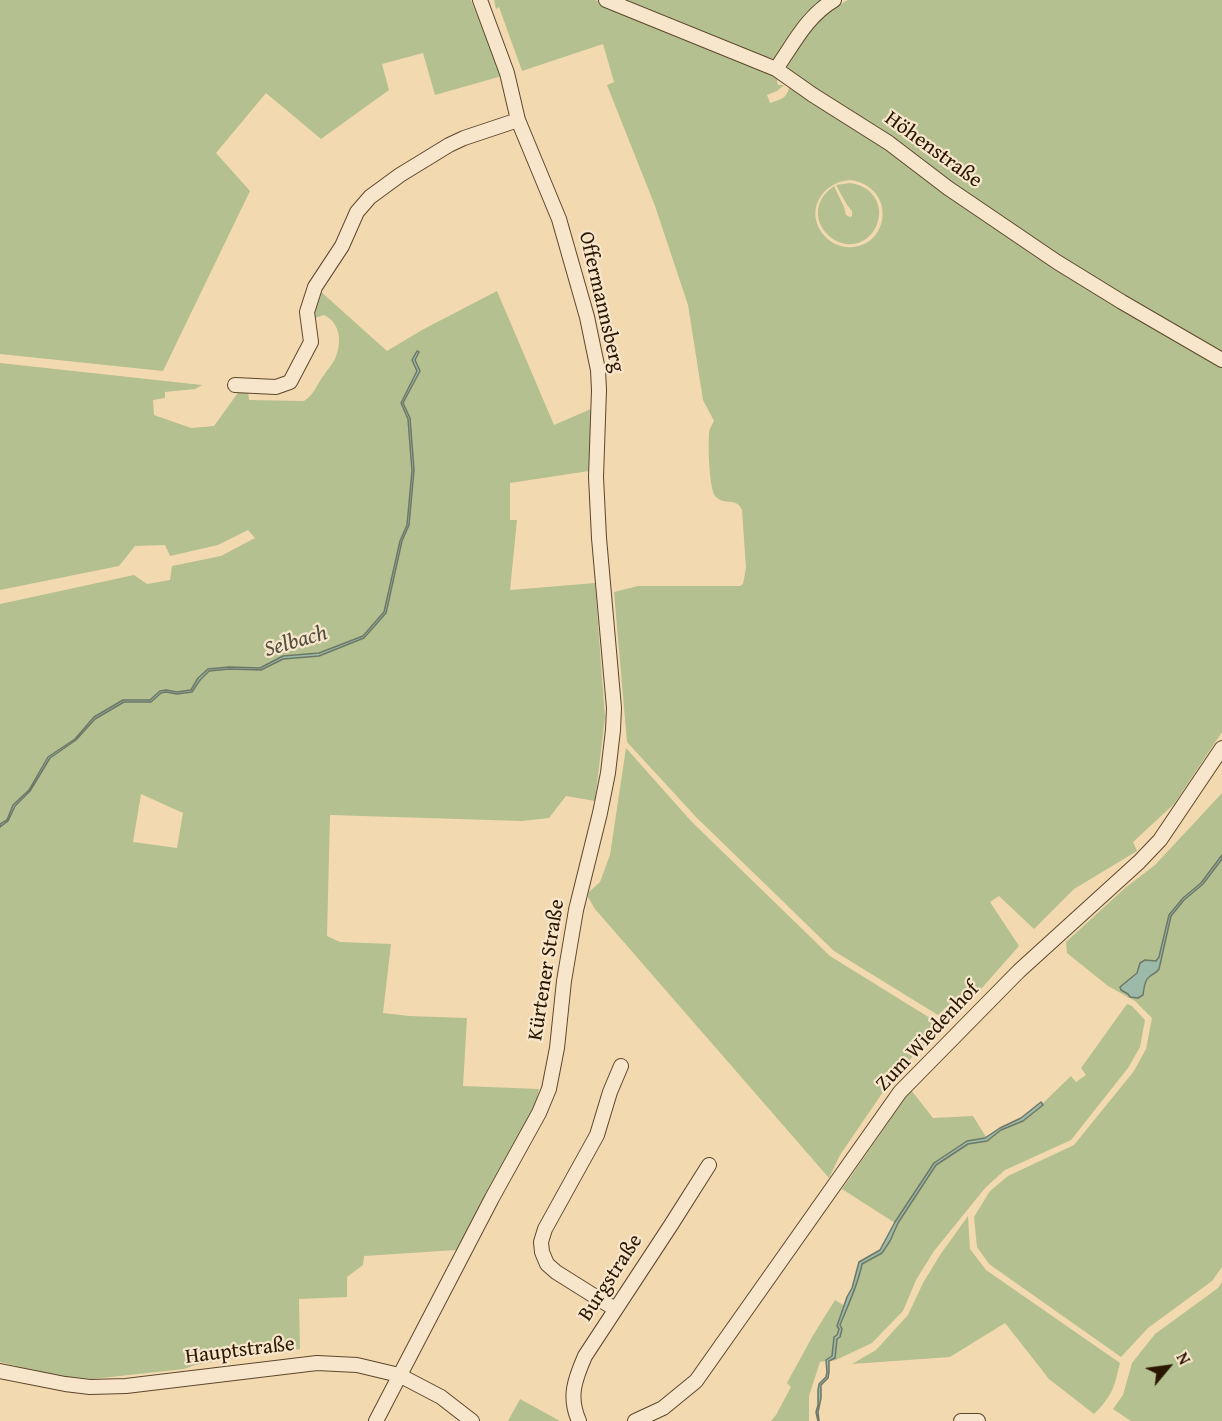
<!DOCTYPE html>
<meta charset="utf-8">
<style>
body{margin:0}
#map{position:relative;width:1222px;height:1421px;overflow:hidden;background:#f3d9b0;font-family:"Gentium Book Plus",serif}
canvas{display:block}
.north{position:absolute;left:1138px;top:1337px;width:60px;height:60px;-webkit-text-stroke:4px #f7e6cc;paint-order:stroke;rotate:61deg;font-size:16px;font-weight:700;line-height:24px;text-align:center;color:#2b1600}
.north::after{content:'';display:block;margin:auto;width:21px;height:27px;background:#2b1600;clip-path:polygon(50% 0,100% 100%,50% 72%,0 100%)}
</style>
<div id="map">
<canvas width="1222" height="1421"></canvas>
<div class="north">N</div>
</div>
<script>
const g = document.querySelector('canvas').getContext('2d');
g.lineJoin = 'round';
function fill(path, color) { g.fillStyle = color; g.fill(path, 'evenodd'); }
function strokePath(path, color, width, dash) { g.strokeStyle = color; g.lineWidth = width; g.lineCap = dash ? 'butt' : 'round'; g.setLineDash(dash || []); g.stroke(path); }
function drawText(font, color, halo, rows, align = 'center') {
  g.font = font + ' "Gentium Book Plus",serif'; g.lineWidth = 4.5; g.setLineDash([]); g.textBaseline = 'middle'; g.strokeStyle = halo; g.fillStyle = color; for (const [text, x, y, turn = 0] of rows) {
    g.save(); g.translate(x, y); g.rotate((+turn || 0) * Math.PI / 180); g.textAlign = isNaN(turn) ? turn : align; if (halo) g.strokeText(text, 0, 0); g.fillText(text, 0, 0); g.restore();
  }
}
fill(new Path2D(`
 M 0,0 L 471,0 L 502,76 L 435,95 L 423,53 L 382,64 L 389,90 L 321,139 L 266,93 L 216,153 L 250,191 L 163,371 L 0,354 Z
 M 494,0 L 595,0 L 745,59 L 779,78 L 777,81 L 778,85 L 784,85 L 777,91 L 767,95 L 770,103 C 783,98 785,100 790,86 L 873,137 L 958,201 L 1051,266 L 1122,310 L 1222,367 L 1222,732 L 1174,804 L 1133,842 L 1137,851 L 1074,889 L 1034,929 L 999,896 L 990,902 L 1019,946 L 966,1006 L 955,999 L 938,1015 L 834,951 L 696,817 L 627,742 L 614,592 L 638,586 L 740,586 L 743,584 L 746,568 L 742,510 C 736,496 725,507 715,496 C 709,487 708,446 709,434 C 709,429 712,425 714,421 L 703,400 L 688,305 L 655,206 L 607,85 L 614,82 L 603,44 L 522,71 L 499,7 L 496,9 ZM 850,180 C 899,187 889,251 846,247 C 837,246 828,241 822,233 C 805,209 823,182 850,180 Z
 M 616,0 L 829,0 L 777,58 L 771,59 Z
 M 848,0 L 1222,0 L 1222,355 L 1059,258 L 790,72 L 786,63 C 806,35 817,16 848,0 Z
 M 850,183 C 863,185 874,191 878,205 C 881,214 878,224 873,232 C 845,268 791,216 834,186 L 844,207 L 846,215 L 850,217 L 852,216 L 852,211 L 847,205 L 836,185 Z
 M 319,290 L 387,351 L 422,330 L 497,291 L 554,425 L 591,409 L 589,471 L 510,483 L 510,520 L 517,520 L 510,590 L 595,583 L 605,717 L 595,801 L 566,796 L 549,818 L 522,821 L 330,815 L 327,936 L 340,942 L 391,944 L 383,1013 L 409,1016 L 467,1018 L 463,1086 L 539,1089 L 535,1107 L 456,1250 L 364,1256 L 363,1265 L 347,1277 L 347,1297 L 299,1299 L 300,1349 L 247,1356 L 195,1365 L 184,1369 L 92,1379 L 57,1376 L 0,1362 L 0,827 L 8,821 L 15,806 L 30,791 L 50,758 L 76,740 L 95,719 L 124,702 L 151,702 L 161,693 L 166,692 L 177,694 L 192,692 L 200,680 L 209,671 L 229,669 L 261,670 L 283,659 L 319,656 L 365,638 L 386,613 L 402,541 L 409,525 L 414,470 L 410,418 L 403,403 L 419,371 L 414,360 L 418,352 L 412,360 L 417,371 L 401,403 L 408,419 L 412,471 L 407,525 L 400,541 L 384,612 L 363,636 L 319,653 L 283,656 L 260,668 L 229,667 L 208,669 L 198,678 L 191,690 L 177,692 L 166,690 L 160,691 L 150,700 L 123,700 L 94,717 L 75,739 L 48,757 L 29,790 L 13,805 L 7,820 L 0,824 L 0,604 L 134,575 L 147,584 L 170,580 L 172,566 L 221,556 L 255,538 L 248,530 L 218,545 L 170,556 L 165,545 L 135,546 L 119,566 L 0,590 L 0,363 L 202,385 L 195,389 L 165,392 L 165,398 L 153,400 L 154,415 L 191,428 L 214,426 L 240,390 L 248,390 L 249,400 L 304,401 C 314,395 317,384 324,375 C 327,370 332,365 335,359 C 342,343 341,323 324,315 L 315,318 L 315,305 ZM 141,794 L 183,813 L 177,848 L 133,842 Z
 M 626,748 L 691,821 L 830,956 L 938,1023 L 943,1029 L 917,1051 L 883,1092 L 840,1155 L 829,1178 L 595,909 L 588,897 L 589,892 L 600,882 L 610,855 Z
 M 1222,793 L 1222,855 L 1201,883 L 1183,898 L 1169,915 L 1159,957 L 1156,961 L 1145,960 C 1139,970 1135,977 1124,983 L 1124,992 L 1128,994 L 1143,995 C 1144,989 1144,981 1149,977 C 1153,973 1156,974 1159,969 L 1171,916 L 1184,900 L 1203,884 L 1222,859 L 1222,1267 L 1212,1281 L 1148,1328 L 1121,1357 L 989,1264 L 977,1247 L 974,1217 L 990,1191 L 1008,1176 L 1074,1145 L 1134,1071 L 1146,1049 L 1152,1018 L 1135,1001 L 1108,986 L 1067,953 L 1066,942 L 1125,888 L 1155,865 Z
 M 1127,1004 L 1132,1006 L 1145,1020 L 1140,1047 L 1128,1068 L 1071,1140 L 1005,1170 L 986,1187 L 934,1251 L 916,1280 L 903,1311 L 872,1343 L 836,1360 L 829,1361 L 835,1358 C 836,1347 837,1335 841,1324 C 848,1304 858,1285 862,1264 L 882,1253 L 898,1223 L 936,1165 L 968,1144 L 987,1141 L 1001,1130 L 1023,1121 L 1042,1105 L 1042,1104 L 1071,1076 L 1076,1082 L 1086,1075 L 1081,1068 Z
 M 911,1090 L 933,1118 L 973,1116 L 986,1137 L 967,1141 L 934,1163 L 895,1223 L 842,1189 Z
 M 968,1216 L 970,1249 L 986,1270 L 1120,1363 C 1114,1388 1113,1395 1094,1414 L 1049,1379 L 1005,1323 L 950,1357 L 852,1364 L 876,1350 L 908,1315 L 923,1283 L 940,1255 Z
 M 1222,1282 L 1222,1421 L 1131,1421 L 1113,1409 L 1123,1395 L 1132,1363 L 1155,1334 L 1218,1288 Z
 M 835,1300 L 845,1306 L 837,1326 L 839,1329 L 837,1335 L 834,1337 L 832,1356 L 826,1361 L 820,1362 L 809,1396 L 809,1421 L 771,1421 L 776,1415 L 791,1387 L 787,1383 L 812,1337 Z
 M 520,1399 L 560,1421 L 508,1421 Z`), '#b4c090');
const water = new Path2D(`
 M 417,351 L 419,352 L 415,360 L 420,371 L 403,403 L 410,418 L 414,470 L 409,525 L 402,541 L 386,613 L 364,638 L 319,656 L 283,659 L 261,670 L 229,669 L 209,671 L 200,680 L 192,692 L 177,694 L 166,692 L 161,693 L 151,702 L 124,702 L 95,719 L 76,740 L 50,758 L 30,791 L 15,806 L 8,821 L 0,827 L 0,824 L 7,820 L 13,805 L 29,790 L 48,757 L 75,739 L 94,717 L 123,700 L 150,700 L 160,691 L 166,690 L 177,692 L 191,690 L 198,678 L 208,669 L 229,667 L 260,668 L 283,656 L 319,653 L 363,636 L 384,612 L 400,541 L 407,525 L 412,471 L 408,419 L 401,403 L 417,371 L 412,360 Z
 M 1222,855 L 1222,859 L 1203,884 L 1184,900 L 1171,916 L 1159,969 C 1156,974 1153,973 1149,977 C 1144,981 1144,989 1143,995 L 1138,998 L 1130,997 L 1128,994 L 1121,990 L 1120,987 L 1137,973 L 1140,963 L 1145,960 L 1156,961 L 1159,957 L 1169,915 L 1183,898 L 1201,883 Z
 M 1041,1102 L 1043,1105 L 1023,1121 L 1001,1130 L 987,1141 L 968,1144 L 936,1165 L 898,1223 L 890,1241 L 882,1253 L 862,1264 C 858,1285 848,1305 840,1325 L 842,1329 L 840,1337 L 837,1339 L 835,1358 L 829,1361 L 829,1372 L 828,1378 L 821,1385 L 821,1398 L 818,1412 L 819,1421 L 818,1421 L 816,1412 L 818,1405 L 818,1390 L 819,1384 L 826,1377 L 827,1372 L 826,1360 L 832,1356 L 834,1337 L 837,1335 L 839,1329 L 837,1326 L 847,1297 L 852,1288 L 859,1262 L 880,1250 L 895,1222 L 934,1163 L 967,1141 L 985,1138 L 1000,1128 L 1021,1118 Z`);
fill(water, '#9bbaaa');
strokePath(water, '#6e7866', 1.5);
const minor = new Path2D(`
 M 606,0 L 776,69 L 813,95 L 889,143 L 948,188 L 1057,262 L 1122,302 L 1222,360
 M 776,69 C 794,43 807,16 834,0
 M 235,385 L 276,387 L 290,382 L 311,342 L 307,312 L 315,287 L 342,246 L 357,212 L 370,197 L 400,175 L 449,145 L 464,138 L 518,120
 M 615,1309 L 556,1272 L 547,1264 L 542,1252 L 541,1242 L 545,1229 L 597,1135 L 610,1092 L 621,1066
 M 0,1371 L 65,1384 L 90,1387 L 126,1386 L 317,1363 L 357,1365 L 399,1375 L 441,1397 L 472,1421
 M 376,1421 L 492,1198 L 539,1113 L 549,1089 L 557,1048 L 564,981 L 576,910 L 600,813 L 608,773 L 613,730 L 614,708 L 599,538 L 596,477 L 599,390 L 598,370 L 587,317 L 559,219 L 518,120 L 507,73 L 480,0
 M 579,1421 C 568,1397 575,1379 585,1356 L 671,1225 L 709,1165
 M 635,1421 L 663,1408 L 696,1381 L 900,1092 L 1019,971 L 1139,862 L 1160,840 L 1222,748
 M 961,1421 L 978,1421`);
strokePath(minor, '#5d472c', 16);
strokePath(minor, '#f7e6cc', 14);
drawText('21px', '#2b1600', '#f7e6cc', [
 ["Höhenstraße",933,150,36],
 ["Offermannsberg",601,302,77],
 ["Kürtener Straße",547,970,-81],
 ["Zum Wiedenhof",928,1037,-47],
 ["Burgstraße",611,1278,-57],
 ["Hauptstraße",240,1351,-7]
]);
drawText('italic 22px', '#524f3c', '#f7e6cc', [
 ["Selbach",296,642,-16]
]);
</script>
